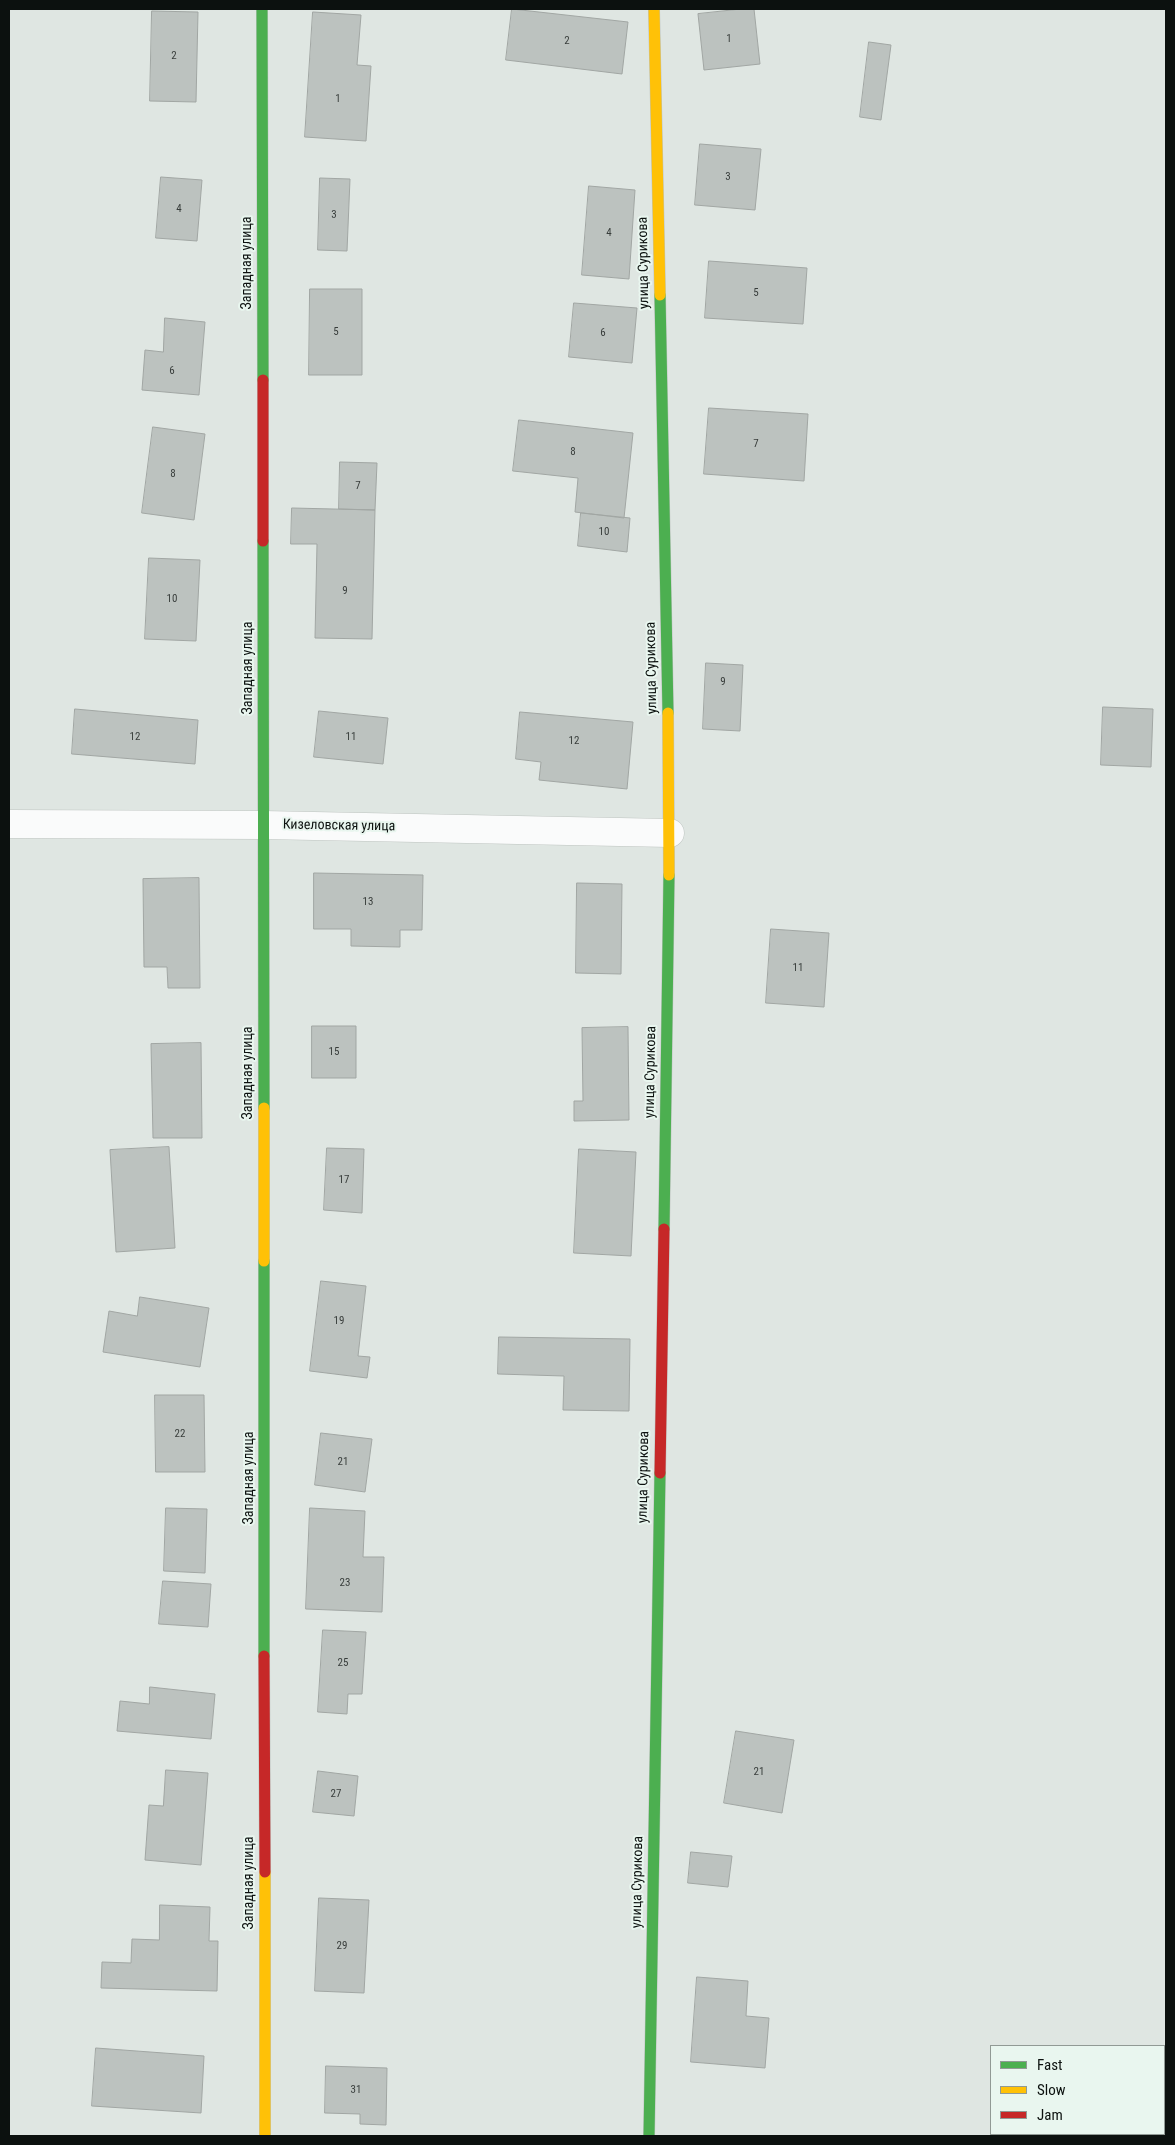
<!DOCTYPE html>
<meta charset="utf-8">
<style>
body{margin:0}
#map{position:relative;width:1175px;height:2145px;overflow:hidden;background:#dfe6e2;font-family:"Roboto Condensed",sans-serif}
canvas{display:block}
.frame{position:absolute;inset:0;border:10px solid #0c110f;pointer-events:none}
.legend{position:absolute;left:990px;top:2045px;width:175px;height:90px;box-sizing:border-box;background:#e9f6ef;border:1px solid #919a95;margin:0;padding:6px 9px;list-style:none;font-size:15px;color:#0c110f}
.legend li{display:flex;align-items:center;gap:10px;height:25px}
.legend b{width:25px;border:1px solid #919a95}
</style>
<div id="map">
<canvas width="1175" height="2145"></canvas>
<div class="frame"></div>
<ul class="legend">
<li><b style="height:6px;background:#4caf50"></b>Fast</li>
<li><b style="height:6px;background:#ffc107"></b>Slow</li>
<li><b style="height:6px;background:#c62828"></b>Jam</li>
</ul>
</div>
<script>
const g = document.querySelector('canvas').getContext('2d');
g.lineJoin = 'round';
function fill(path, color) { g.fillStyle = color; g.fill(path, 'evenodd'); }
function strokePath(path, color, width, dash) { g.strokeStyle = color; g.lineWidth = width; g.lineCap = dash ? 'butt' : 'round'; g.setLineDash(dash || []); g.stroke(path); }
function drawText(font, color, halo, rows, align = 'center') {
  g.font = font + ' "Roboto Condensed",sans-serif'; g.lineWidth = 4; g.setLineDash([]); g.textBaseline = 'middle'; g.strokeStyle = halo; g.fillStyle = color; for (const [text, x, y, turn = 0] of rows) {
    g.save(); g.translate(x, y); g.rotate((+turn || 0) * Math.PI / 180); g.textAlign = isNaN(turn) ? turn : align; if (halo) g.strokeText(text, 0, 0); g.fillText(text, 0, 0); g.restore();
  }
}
const building = new Path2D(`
 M 512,9 L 628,22 L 622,74 L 506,60 Z
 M 741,9 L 754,9 L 760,64 L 704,70 L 698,14 Z
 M 152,11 L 198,12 L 196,102 L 150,101 Z
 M 313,12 L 361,15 L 357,65 L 371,66 L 366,141 L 305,137 Z
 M 869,42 L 891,45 L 881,120 L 860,117 Z
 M 700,144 L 761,149 L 755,210 L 695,205 Z
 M 161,177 L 202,180 L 197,241 L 156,238 Z
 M 320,178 L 350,179 L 347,251 L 318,250 Z
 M 589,186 L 635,190 L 629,279 L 582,275 Z
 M 709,261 L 807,268 L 803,324 L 705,318 Z
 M 310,289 L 362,289 L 362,375 L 309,375 Z
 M 574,303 L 637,308 L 632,363 L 569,357 Z
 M 165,318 L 205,322 L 199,395 L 142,390 L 145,350 L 163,352 Z
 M 709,408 L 808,414 L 804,481 L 704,474 Z
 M 519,420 L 633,433 L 624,518 L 575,512 L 578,478 L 513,471 Z
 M 153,427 L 205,434 L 194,520 L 142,513 Z
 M 340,462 L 377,463 L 375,510 L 339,509 Z
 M 292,508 L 375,510 L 372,639 L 315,638 L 317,544 L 291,544 Z
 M 581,513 L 630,518 L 627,552 L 578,546 Z
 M 149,558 L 200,560 L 196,641 L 145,639 Z
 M 706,663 L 743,665 L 740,731 L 703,729 Z
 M 1103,707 L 1153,709 L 1151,767 L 1101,765 Z
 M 75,709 L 198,720 L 195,764 L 72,754 Z
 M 319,711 L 388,718 L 383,764 L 314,757 Z
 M 520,712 L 633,722 L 627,789 L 539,780 L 541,762 L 516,759 Z
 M 314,873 L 423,875 L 422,930 L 400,930 L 400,947 L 351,946 L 351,929 L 314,929 Z
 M 199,878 L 200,988 L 168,988 L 167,967 L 144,967 L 143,879 Z
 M 577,883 L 622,884 L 621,974 L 576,973 Z
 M 771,929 L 829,933 L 824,1007 L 766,1003 Z
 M 312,1026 L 356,1026 L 356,1078 L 312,1078 Z
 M 628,1027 L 629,1120 L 574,1121 L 574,1101 L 583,1101 L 582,1028 Z
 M 201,1043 L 202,1138 L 153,1138 L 151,1044 Z
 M 169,1147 L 175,1248 L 116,1252 L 110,1150 Z
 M 327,1148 L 364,1149 L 362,1213 L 324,1210 Z
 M 579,1149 L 636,1152 L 631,1256 L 574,1253 Z
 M 321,1281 L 366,1286 L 358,1356 L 370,1357 L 367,1378 L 310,1371 Z
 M 140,1297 L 209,1308 L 200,1367 L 103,1352 L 109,1311 L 137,1316 Z
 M 499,1337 L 630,1339 L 629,1411 L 563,1410 L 564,1376 L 498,1374 Z
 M 155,1395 L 204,1395 L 205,1472 L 156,1472 Z
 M 321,1433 L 372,1439 L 365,1492 L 315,1485 Z
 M 166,1508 L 207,1509 L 205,1573 L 164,1571 Z
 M 310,1508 L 365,1511 L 363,1557 L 384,1557 L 382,1612 L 306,1609 Z
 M 163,1581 L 211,1584 L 208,1627 L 159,1624 Z
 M 323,1630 L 366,1632 L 362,1694 L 348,1694 L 347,1714 L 318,1712 Z
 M 150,1687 L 215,1694 L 211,1739 L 117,1731 L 120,1701 L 149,1704 Z
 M 736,1731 L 794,1740 L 782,1813 L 724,1803 Z
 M 166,1770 L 208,1773 L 201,1865 L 145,1860 L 149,1805 L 163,1806 Z
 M 318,1771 L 358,1776 L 354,1816 L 313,1812 Z
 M 691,1852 L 732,1856 L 728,1887 L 688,1883 Z
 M 319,1898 L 369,1900 L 364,1993 L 315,1991 Z
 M 160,1905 L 210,1907 L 209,1941 L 218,1941 L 217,1991 L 101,1988 L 102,1962 L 131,1963 L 132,1939 L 159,1940 Z
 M 697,1977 L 748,1981 L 746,2016 L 769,2018 L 765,2068 L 691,2062 Z
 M 96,2048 L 204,2056 L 201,2113 L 92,2106 Z
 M 326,2066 L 387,2068 L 386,2125 L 360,2124 L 360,2114 L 325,2113 Z`);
fill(building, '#bcc2bf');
strokePath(building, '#a1a6a3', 1);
const street = new Path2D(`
 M 9,824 L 263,825 L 670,833`);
const fast = new Path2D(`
 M 262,9 L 263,380
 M 660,295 L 668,713
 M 263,541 L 264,1108
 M 664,1229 L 669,875
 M 264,1261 L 264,1656
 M 649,2136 L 660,1473`);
const slow = new Path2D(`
 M 654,9 L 660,295
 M 668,713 L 669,875
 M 264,1108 L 264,1261
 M 265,1872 L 265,2136`);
const jam = new Path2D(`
 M 263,380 L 263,541
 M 660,1473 L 664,1229
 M 264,1656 L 265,1872`);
strokePath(street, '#bec4c0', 29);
strokePath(fast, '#bec4c0', 12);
strokePath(slow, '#bec4c0', 12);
strokePath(jam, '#bec4c0', 12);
strokePath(street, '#fafbfb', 28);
strokePath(fast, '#4caf50', 11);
strokePath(slow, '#ffc107', 11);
strokePath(jam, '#c62828', 11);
drawText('11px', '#383d3b', null, [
 ["1",729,39],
 ["2",567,41],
 ["2",174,56],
 ["1",338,99],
 ["3",728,177],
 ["4",179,209],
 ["3",334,215],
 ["4",609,233],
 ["5",756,293],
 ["5",336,332],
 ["6",603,333],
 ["6",172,371],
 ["7",756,444],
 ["8",573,452],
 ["8",173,474],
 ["7",358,486],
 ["10",604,532],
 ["9",345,591],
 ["10",172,599],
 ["9",723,682],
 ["12",135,737],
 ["11",351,737],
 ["12",574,741],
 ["13",368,902],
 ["11",798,968],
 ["15",334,1052],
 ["17",344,1180],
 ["19",339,1321],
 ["22",180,1434],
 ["21",343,1462],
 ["23",345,1583],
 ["25",343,1663],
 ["21",759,1772],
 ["27",336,1794],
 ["29",342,1946],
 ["31",356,2090]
]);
drawText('14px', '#0c110f', '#e9f6ef', [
 ["Западная улица",247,263,-90],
 ["улица Сурикова",644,263,-91],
 ["Западная улица",248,668,-90],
 ["улица Сурикова",652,668,-91],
 ["Кизеловская улица",339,826,1],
 ["улица Сурикова",651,1072,-89],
 ["Западная улица",248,1073,-90],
 ["улица Сурикова",644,1477,-89],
 ["Западная улица",249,1478,-90],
 ["улица Сурикова",638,1882,-89],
 ["Западная улица",249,1883,-90]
]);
</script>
